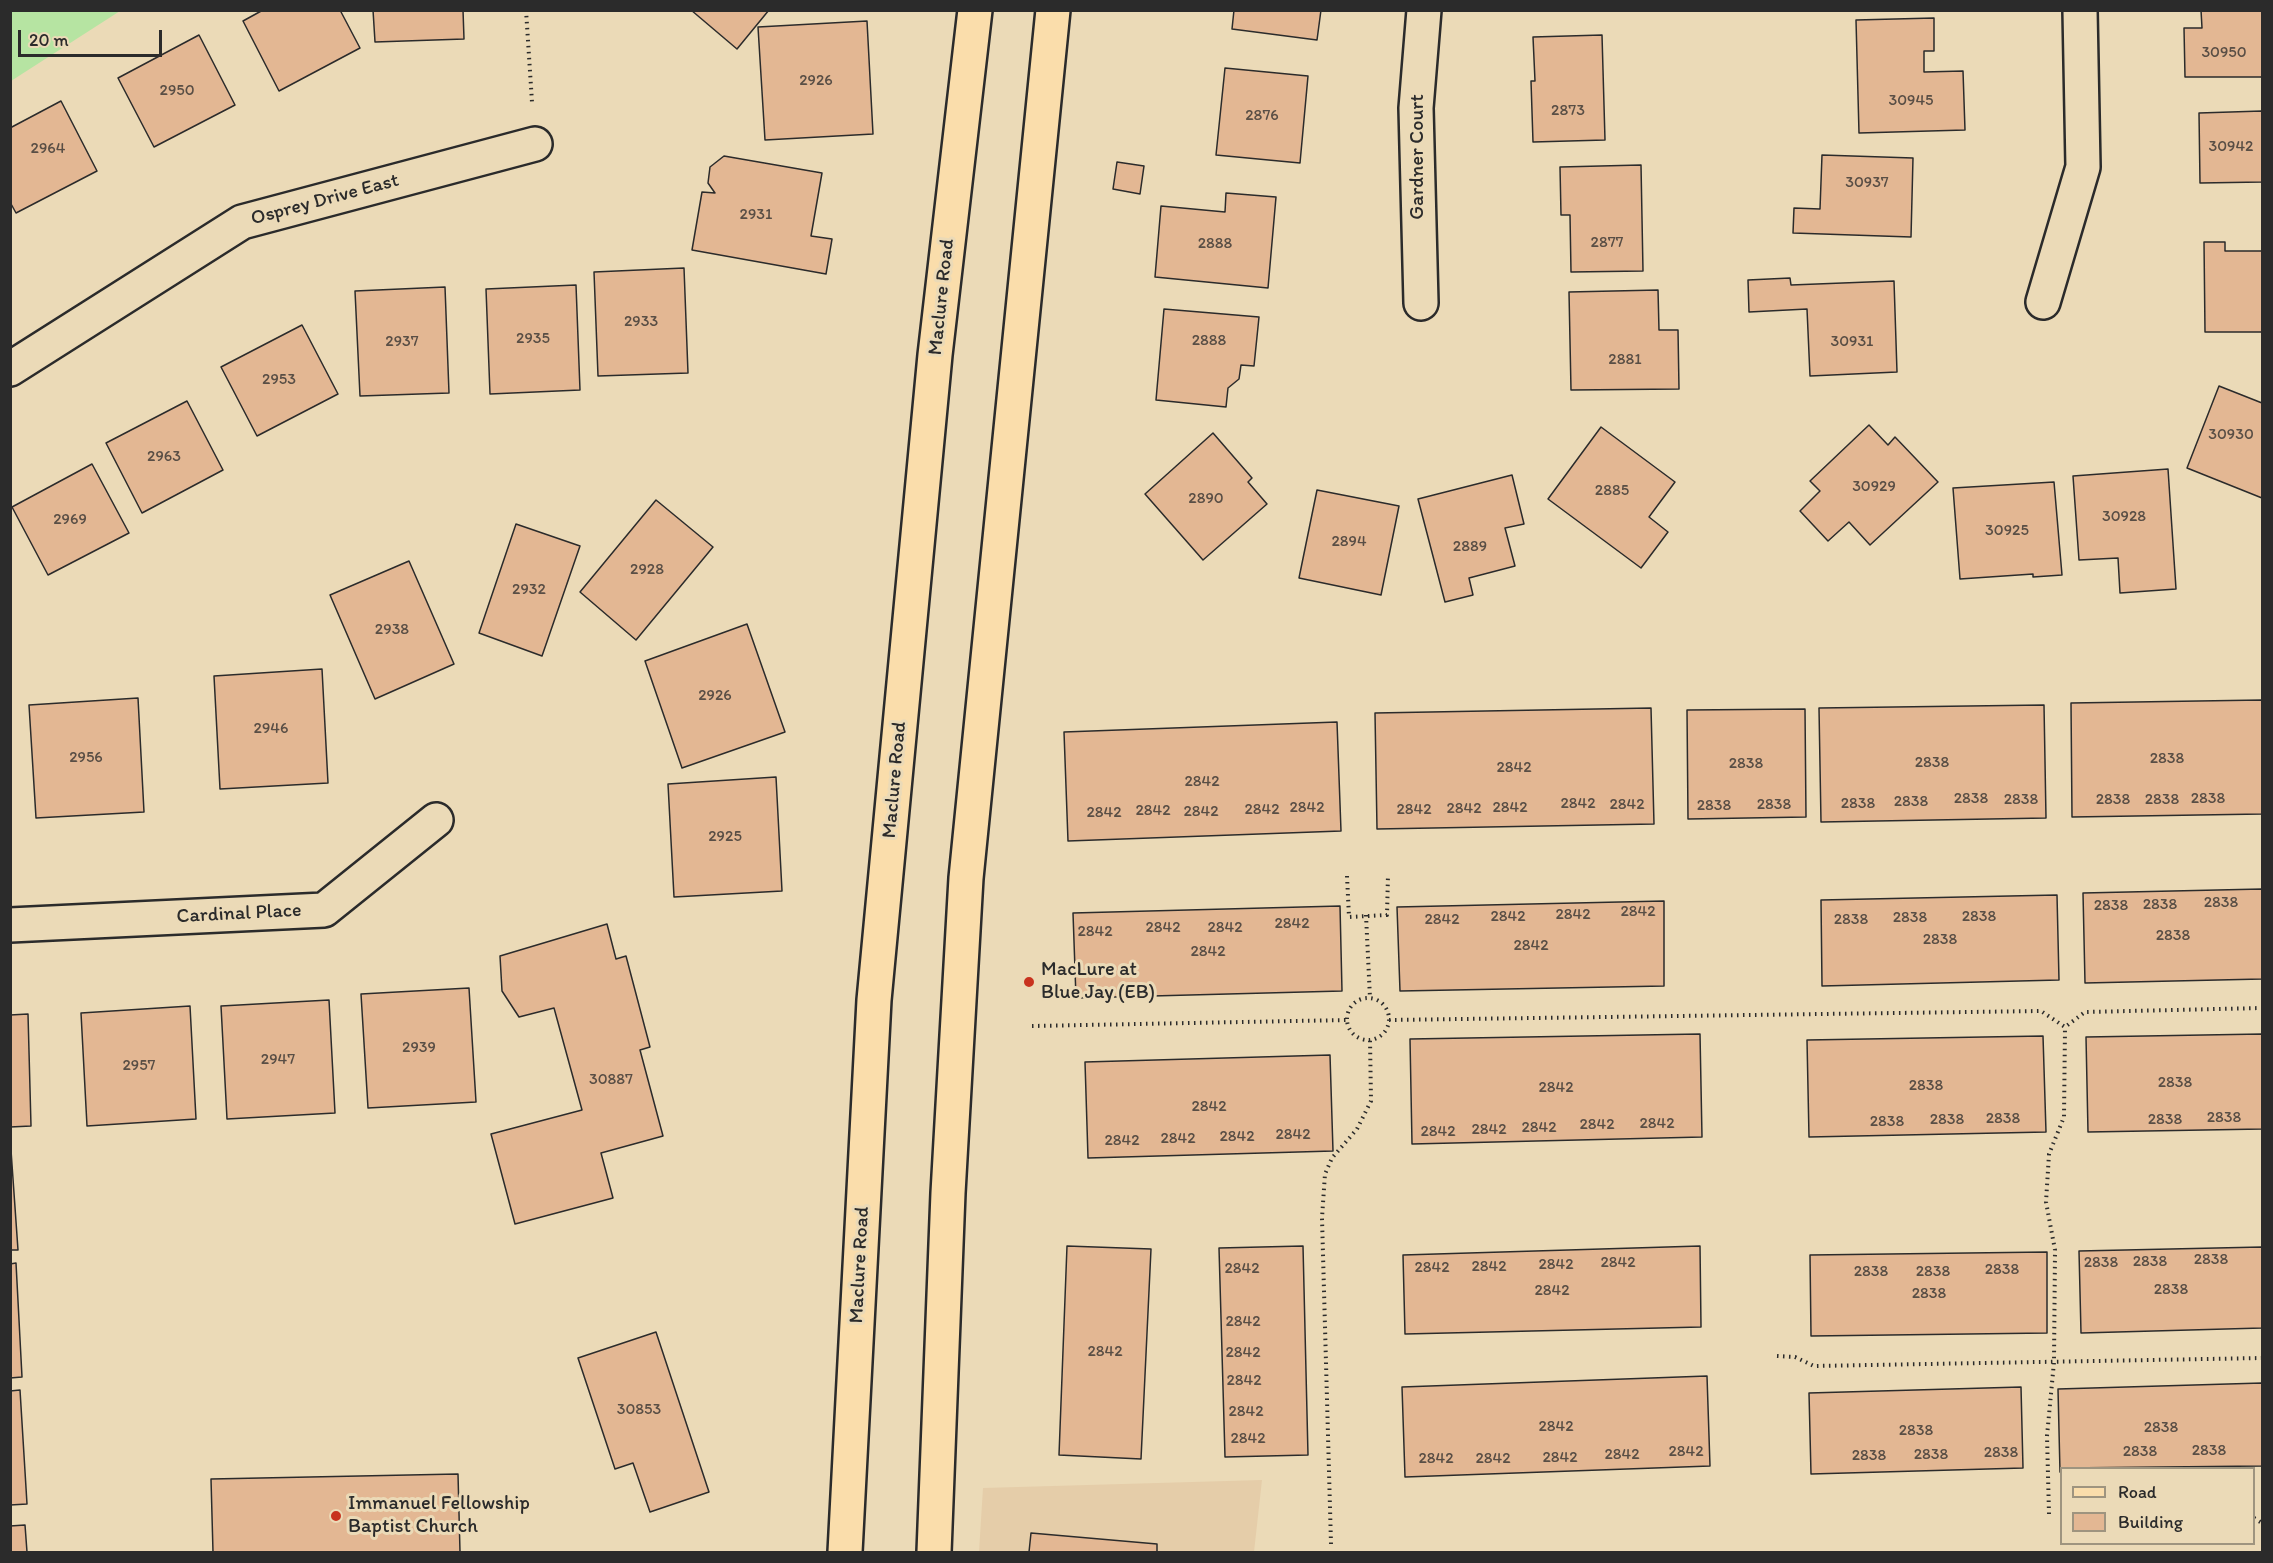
<!DOCTYPE html>
<style>
body{margin:0}
#map{position:relative;width:2273px;height:1563px;overflow:hidden;background:#ebdab7;font-family:Itim,sans-serif}
canvas{display:block}
.frame{position:absolute;inset:0;border:12px solid #2b2b2b;pointer-events:none}
.legend{position:absolute;left:2060px;top:1467px;width:195px;height:78px;box-sizing:border-box;background:#ebdab7;border:2px solid #9e947f;margin:0;padding:8px 10px;list-style:none;font-size:18px;color:#2b2b2b}
.legend li{display:flex;align-items:center;gap:12px;height:30px}
.legend b{width:30px;border:2px solid #9e947f}
.scale{position:absolute;left:18px;top:30px;width:144px;height:27px;box-sizing:border-box;border:3px solid #2b2b2b;border-top:0;padding-left:8px;font-size:18px;line-height:21px;white-space:nowrap;color:#2b2b2b;-webkit-text-stroke:4px #ebdab7;paint-order:stroke}
</style>
<div id="map">
<canvas width="2273" height="1563"></canvas>
<div class="frame"></div>
<ul class="legend">
<li><b style="height:8px;background:#faddab"></b>Road</li>
<li><b style="height:16px;background:#e3b793"></b>Building</li>
</ul>
<div class="scale">20 m</div>
</div>
<script>
const g = document.querySelector('canvas').getContext('2d');
g.lineJoin = 'round';
function fill(path, color) { g.fillStyle = color; g.fill(path, 'evenodd'); }
function strokePath(path, color, width, dash) { g.strokeStyle = color; g.lineWidth = width; g.lineCap = dash ? 'butt' : 'round'; g.setLineDash(dash || []); g.stroke(path); }
function drawText(font, color, halo, rows, align = 'center') {
  g.font = font + ' Itim,sans-serif'; g.lineWidth = 6; g.setLineDash([]); g.textBaseline = 'middle'; g.strokeStyle = halo; g.fillStyle = color; for (const [text, x, y, turn = 0] of rows) {
    g.save(); g.translate(x, y); g.rotate((+turn || 0) * Math.PI / 180); g.textAlign = isNaN(turn) ? turn : align; if (halo) g.strokeText(text, 0, 0); g.fillText(text, 0, 0); g.restore();
  }
}
fill(new Path2D(`
 M 1262,1480 L 1254,1552 L 979,1552 L 983,1488 Z`), '#e5cda9');
fill(new Path2D(`
 M 11,10 L 120,10 L 120,11 L 11,81 Z`), '#b6e4a2');
const building = new Path2D(`
 M 263,10 L 340,10 L 360,48 L 279,91 L 243,21 Z
 M 373,10 L 463,10 L 464,39 L 375,42 Z
 M 691,10 L 769,10 L 737,49 Z
 M 1234,10 L 1321,10 L 1317,40 L 1232,29 Z
 M 2201,10 L 2262,10 L 2262,77 L 2185,77 L 2184,28 L 2202,28 Z
 M 1934,18 L 1934,51 L 1924,51 L 1924,72 L 1963,71 L 1965,130 L 1859,133 L 1856,20 Z
 M 867,21 L 873,134 L 765,140 L 758,27 Z
 M 199,35 L 235,105 L 154,147 L 118,78 Z
 M 1602,35 L 1605,140 L 1533,142 L 1531,81 L 1535,81 L 1533,37 Z
 M 1225,68 L 1308,76 L 1300,163 L 1216,155 Z
 M 61,101 L 97,171 L 16,213 L 10,202 L 10,128 Z
 M 2262,111 L 2262,182 L 2200,183 L 2199,113 Z
 M 1822,155 L 1913,158 L 1911,237 L 1793,233 L 1794,208 L 1820,209 Z
 M 724,156 L 822,173 L 811,236 L 832,239 L 826,274 L 692,250 L 702,192 L 715,193 L 708,183 L 710,167 Z
 M 1117,162 L 1144,166 L 1140,194 L 1113,189 Z
 M 1641,165 L 1643,271 L 1571,272 L 1570,215 L 1561,215 L 1560,167 Z
 M 1226,193 L 1276,197 L 1268,288 L 1155,277 L 1161,206 L 1225,212 Z
 M 2204,242 L 2225,242 L 2225,251 L 2262,251 L 2262,332 L 2205,332 Z
 M 684,268 L 688,373 L 598,376 L 594,272 Z
 M 1790,278 L 1791,285 L 1894,281 L 1897,372 L 1810,376 L 1807,309 L 1749,312 L 1748,280 Z
 M 576,285 L 580,390 L 490,394 L 486,289 Z
 M 445,287 L 449,393 L 360,396 L 355,291 Z
 M 1658,290 L 1659,330 L 1678,330 L 1679,389 L 1571,390 L 1569,292 Z
 M 1164,309 L 1259,317 L 1254,366 L 1241,365 L 1239,379 L 1228,388 L 1226,407 L 1156,400 Z
 M 302,325 L 338,394 L 257,436 L 221,367 Z
 M 2219,386 L 2262,403 L 2262,498 L 2187,468 Z
 M 187,401 L 223,470 L 142,513 L 106,443 Z
 M 1869,425 L 1888,445 L 1895,437 L 1938,482 L 1870,545 L 1849,522 L 1828,541 L 1800,511 L 1820,491 L 1810,481 Z
 M 1601,427 L 1675,482 L 1649,517 L 1668,532 L 1641,568 L 1548,499 Z
 M 1213,433 L 1252,478 L 1248,482 L 1267,504 L 1203,560 L 1145,494 Z
 M 92,464 L 129,533 L 48,575 L 12,507 Z
 M 2168,469 L 2176,589 L 2120,593 L 2118,558 L 2079,560 L 2073,476 Z
 M 1512,475 L 1524,524 L 1505,528 L 1515,566 L 1469,578 L 1473,595 L 1445,602 L 1418,499 Z
 M 2054,482 L 2062,575 L 2033,577 L 2033,574 L 1960,579 L 1953,488 Z
 M 1317,490 L 1399,506 L 1381,595 L 1299,578 Z
 M 656,500 L 713,547 L 636,640 L 580,592 Z
 M 516,524 L 580,546 L 542,656 L 479,633 Z
 M 409,561 L 454,664 L 375,699 L 330,595 Z
 M 747,624 L 785,732 L 682,768 L 645,661 Z
 M 322,669 L 328,783 L 220,789 L 214,676 Z
 M 138,698 L 144,812 L 36,818 L 29,705 Z
 M 2262,700 L 2262,814 L 2072,817 L 2071,703 Z
 M 2044,705 L 2046,818 L 1821,822 L 1819,708 Z
 M 1651,708 L 1654,824 L 1377,829 L 1375,713 Z
 M 1805,709 L 1806,817 L 1688,819 L 1687,710 Z
 M 1337,722 L 1341,831 L 1068,841 L 1064,732 Z
 M 776,777 L 782,891 L 674,897 L 668,784 Z
 M 2262,889 L 2262,979 L 2085,983 L 2083,893 Z
 M 2057,895 L 2059,980 L 1822,986 L 1821,900 Z
 M 1664,901 L 1664,986 L 1400,991 L 1397,907 Z
 M 1340,906 L 1342,991 L 1076,998 L 1073,913 Z
 M 607,924 L 616,959 L 626,956 L 650,1047 L 640,1050 L 663,1136 L 601,1153 L 613,1198 L 515,1224 L 491,1134 L 582,1110 L 554,1008 L 519,1017 L 502,991 L 500,956 Z
 M 469,988 L 476,1102 L 368,1108 L 361,994 Z
 M 329,1000 L 335,1113 L 227,1119 L 221,1006 Z
 M 190,1006 L 196,1119 L 87,1126 L 81,1013 Z
 M 28,1014 L 31,1126 L 10,1127 L 10,1015 Z
 M 1700,1034 L 1702,1137 L 1412,1144 L 1410,1039 Z
 M 2262,1034 L 2262,1129 L 2088,1132 L 2086,1037 Z
 M 2043,1036 L 2046,1132 L 1809,1137 L 1807,1040 Z
 M 1330,1055 L 1333,1151 L 1088,1158 L 1085,1062 Z
 M 10,1136 L 18,1250 L 10,1250 Z
 M 1067,1246 L 1151,1249 L 1141,1459 L 1059,1455 Z
 M 1303,1246 L 1308,1455 L 1225,1457 L 1219,1248 Z
 M 1700,1246 L 1701,1327 L 1405,1334 L 1403,1255 Z
 M 2262,1247 L 2262,1328 L 2081,1333 L 2079,1251 Z
 M 2047,1252 L 2047,1333 L 1811,1336 L 1810,1255 Z
 M 16,1263 L 22,1377 L 10,1378 L 10,1264 Z
 M 656,1332 L 709,1492 L 650,1512 L 633,1463 L 615,1469 L 578,1358 Z
 M 1707,1376 L 1710,1466 L 1405,1477 L 1402,1387 Z
 M 2262,1383 L 2262,1466 L 2062,1468 L 2060,1472 L 2058,1389 Z
 M 2021,1387 L 2023,1468 L 1811,1474 L 1809,1393 Z
 M 20,1390 L 27,1504 L 10,1505 L 10,1391 Z
 M 458,1474 L 460,1552 L 213,1552 L 211,1479 Z
 M 25,1525 L 27,1552 L 10,1552 L 10,1526 Z
 M 1031,1533 L 1157,1544 L 1157,1552 L 1029,1552 Z`);
fill(building, '#e3b793');
strokePath(building, '#2b2b2b', 1.5);
const minor = new Path2D(`
 M 2043,302 L 2083,167 L 2080,10
 M 1421,303 L 1416,108 L 1424,10
 M 10,369 L 242,222 L 535,144
 M 10,925 L 324,910 L 436,820`);
const major = new Path2D(`
 M 845,1552 L 874,1000 L 935,355 L 975,10
 M 934,1552 L 948,1193 L 966,878 L 1053,10`);
strokePath(minor, '#2b2b2b', 38);
strokePath(major, '#2b2b2b', 38);
strokePath(new Path2D(`
 M 526,10 L 532,102
 M 1347,876 L 1349,917 L 1387,915 L 1388,875
 M 1366,915 L 1370,998
 M1347 1019a21 21 0 1 1 42 0a21 21 0 1 1-42 0Z
 M 1389,1020 L 2041,1011 L 2065,1027 L 2085,1012 L 2262,1008
 M 1032,1026 L 1348,1020
 M 1777,1356 L 1795,1357 L 1814,1366 L 2262,1358
 M 2049,1514 L 2047,1436 L 2054,1362 L 2055,1250 L 2046,1202 L 2049,1154 L 2064,1117 L 2065,1027
 M 2254,1518 L 2262,1523
 M 1331,1544 L 1322,1218 L 1325,1174 L 1332,1158 L 1357,1129 L 1371,1101 L 1370,1039`), '#2b2b2b', 4, [1.5, 4.5]);
strokePath(minor, '#ebdab7', 33);
strokePath(major, '#faddab', 33);
for (const [x, y, r, color] of [
 [1029,982,6,"#c8321e"],
 [336,1516,6,"#c8321e"]
]) { const dot = new Path2D(); dot.arc(x, y, r, 0, 2 * Math.PI); g.fillStyle = color; g.fill(dot); strokePath(dot, '#ebdab7', 2); }
drawText('16px', '#594e45', null, [
 ["30950",2224,53],
 ["2926",816,81],
 ["2950",177,91],
 ["30945",1911,101],
 ["2873",1568,111],
 ["2876",1262,116],
 ["30942",2231,147],
 ["2964",48,149],
 ["30937",1867,183],
 ["2931",756,215],
 ["2877",1607,243],
 ["2888",1215,244],
 ["2933",641,322],
 ["2935",533,339],
 ["2888",1209,341],
 ["2937",402,342],
 ["30931",1852,342],
 ["2881",1625,360],
 ["2953",279,380],
 ["30930",2231,435],
 ["2963",164,457],
 ["30929",1874,487],
 ["2885",1612,491],
 ["2890",1206,499],
 ["30928",2124,517],
 ["2969",70,520],
 ["30925",2007,531],
 ["2894",1349,542],
 ["2889",1470,547],
 ["2928",647,570],
 ["2932",529,590],
 ["2938",392,630],
 ["2926",715,696],
 ["2946",271,729],
 ["2956",86,758],
 ["2838",2167,759],
 ["2838",1932,763],
 ["2838",1746,764],
 ["2842",1514,768],
 ["2842",1202,782],
 ["2838",1971,799],
 ["2838",2208,799],
 ["2838",2021,800],
 ["2838",2113,800],
 ["2838",2162,800],
 ["2838",1911,802],
 ["2842",1578,804],
 ["2838",1858,804],
 ["2842",1627,805],
 ["2838",1774,805],
 ["2838",1714,806],
 ["2842",1307,808],
 ["2842",1510,808],
 ["2842",1464,809],
 ["2842",1262,810],
 ["2842",1414,810],
 ["2842",1153,811],
 ["2842",1201,812],
 ["2842",1104,813],
 ["2925",725,837],
 ["2838",2221,903],
 ["2838",2160,905],
 ["2838",2111,906],
 ["2842",1638,912],
 ["2842",1573,915],
 ["2842",1508,917],
 ["2838",1979,917],
 ["2838",1910,918],
 ["2842",1442,920],
 ["2838",1851,920],
 ["2842",1292,924],
 ["2842",1163,928],
 ["2842",1225,928],
 ["2842",1095,932],
 ["2838",2173,936],
 ["2838",1940,940],
 ["2842",1531,946],
 ["2842",1208,952],
 ["2939",419,1048],
 ["2947",278,1060],
 ["2957",139,1066],
 ["30887",611,1080],
 ["2838",2175,1083],
 ["2838",1926,1086],
 ["2842",1556,1088],
 ["2842",1209,1107],
 ["2838",2224,1118],
 ["2838",2003,1119],
 ["2838",1947,1120],
 ["2838",2165,1120],
 ["2838",1887,1122],
 ["2842",1657,1124],
 ["2842",1597,1125],
 ["2842",1539,1128],
 ["2842",1489,1130],
 ["2842",1438,1132],
 ["2842",1293,1135],
 ["2842",1237,1137],
 ["2842",1178,1139],
 ["2842",1122,1141],
 ["2838",2211,1260],
 ["2838",2150,1262],
 ["2842",1618,1263],
 ["2838",2101,1263],
 ["2842",1556,1265],
 ["2842",1489,1267],
 ["2842",1432,1268],
 ["2842",1242,1269],
 ["2838",2002,1270],
 ["2838",1871,1272],
 ["2838",1933,1272],
 ["2838",2171,1290],
 ["2842",1552,1291],
 ["2838",1929,1294],
 ["2842",1243,1322],
 ["2842",1105,1352],
 ["2842",1243,1353],
 ["2842",1244,1381],
 ["30853",639,1410],
 ["2842",1246,1412],
 ["2842",1556,1427],
 ["2838",2161,1428],
 ["2838",1916,1431],
 ["2842",1248,1439],
 ["2838",2209,1451],
 ["2842",1686,1452],
 ["2838",2140,1452],
 ["2838",2001,1453],
 ["2842",1622,1455],
 ["2838",1931,1455],
 ["2838",1869,1456],
 ["2842",1560,1458],
 ["2842",1436,1459],
 ["2842",1493,1459]
]);
drawText('20px', '#2b2b2b', '#ebdab7', [
 ["Gardner Court",1418,157,-90],
 ["Osprey Drive East",325,200,-15],
 ["Maclure Road",942,297,-84],
 ["Maclure Road",895,780,-85],
 ["Cardinal Place",239,914,-3],
 ["Maclure Road",860,1265,-87]
]);
drawText('20px', '#2b2b2b', '#ebdab7', [
 ["MacLure at",1041,970],
 ["Blue Jay (EB)",1041,993],
 ["Immanuel Fellowship",348,1504],
 ["Baptist Church",348,1527]
], 'left');
</script>
